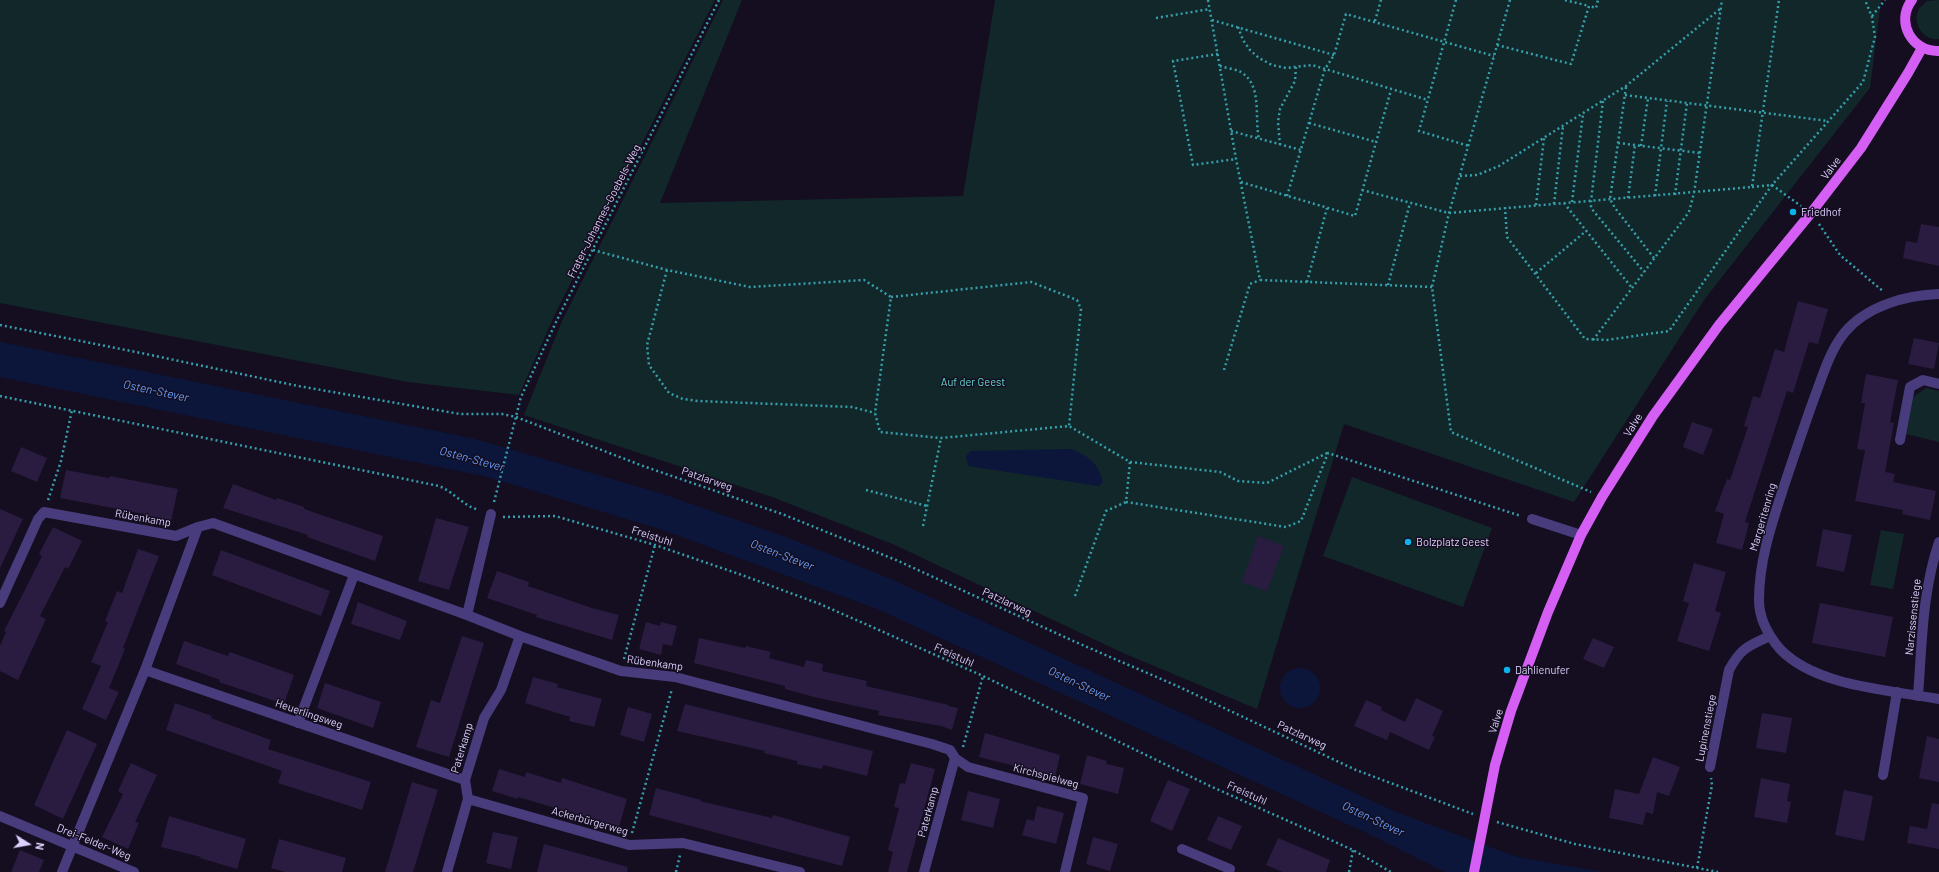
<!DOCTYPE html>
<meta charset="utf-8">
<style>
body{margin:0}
#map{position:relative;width:1939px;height:872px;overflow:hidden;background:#140e20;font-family:Barlow,sans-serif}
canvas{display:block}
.north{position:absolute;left:8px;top:824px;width:40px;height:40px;-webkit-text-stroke:3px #140e20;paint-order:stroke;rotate:101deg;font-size:11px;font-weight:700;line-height:16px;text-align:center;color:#dcd0fc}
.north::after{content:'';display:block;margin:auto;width:14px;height:18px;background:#dcd0fc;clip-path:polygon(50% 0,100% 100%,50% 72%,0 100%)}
</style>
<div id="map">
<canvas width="1939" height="872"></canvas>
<div class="north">N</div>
</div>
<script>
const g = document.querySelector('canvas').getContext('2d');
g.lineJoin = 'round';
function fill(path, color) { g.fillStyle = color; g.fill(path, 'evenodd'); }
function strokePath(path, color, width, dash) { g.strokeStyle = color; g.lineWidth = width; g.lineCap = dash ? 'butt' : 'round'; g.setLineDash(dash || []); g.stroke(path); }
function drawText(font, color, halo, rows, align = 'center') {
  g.font = font + ' Barlow,sans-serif'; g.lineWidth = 3; g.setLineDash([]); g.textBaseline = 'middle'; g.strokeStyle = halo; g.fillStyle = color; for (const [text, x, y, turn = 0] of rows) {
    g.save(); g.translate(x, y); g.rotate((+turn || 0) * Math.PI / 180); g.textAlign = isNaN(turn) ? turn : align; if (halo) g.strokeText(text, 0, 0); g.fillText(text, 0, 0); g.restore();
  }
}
fill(new Path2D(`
 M 0,0 L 715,0 L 556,312 L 519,395 L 408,382 L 0,303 Z
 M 723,0 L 742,0 L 660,203 L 963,196 L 995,0 L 1881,0 L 1870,88 L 1704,300 L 1574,502 L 1344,424 L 1257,709 L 1123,653 L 895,545 L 772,497 L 524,415 L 562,321 Z
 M 1939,0 L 1939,39 C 1925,42 1912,24 1918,11 C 1919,8 1924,4 1927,1 Z
 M 1926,388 L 1939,391 L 1939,442 L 1906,434 L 1913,397 Z
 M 1352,477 L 1492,528 L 1463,607 L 1323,556 Z
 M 1881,530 L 1904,534 L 1893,589 L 1870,585 Z`), '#12272a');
fill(new Path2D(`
 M 0,342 L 475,439 L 663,494 L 794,540 L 891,579 L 1396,812 L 1517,857 L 1602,872 L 1445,872 L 1369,834 L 877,609 L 666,531 L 488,477 L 0,377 Z
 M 1071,449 C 1088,455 1099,464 1103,482 L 1099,486 L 968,466 L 966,456 L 971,451 Z
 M1280 688a20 20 0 1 1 40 0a20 20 0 1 1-40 0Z`), '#0c163b');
fill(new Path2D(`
 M 1921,224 L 1939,227 L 1939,266 L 1903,258 L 1906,241 L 1917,243 Z
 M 1798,301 L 1828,309 L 1818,344 L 1809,342 L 1793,393 L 1787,391 L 1745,522 L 1749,523 L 1742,550 L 1716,543 L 1724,514 L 1715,511 L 1727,479 L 1730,480 L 1748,427 L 1744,426 L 1753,396 L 1760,398 L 1775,349 L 1784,352 Z
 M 1914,338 L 1939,343 L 1934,369 L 1908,364 Z
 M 1866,374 L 1898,380 L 1890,422 L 1894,423 L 1885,472 L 1895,474 L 1893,482 L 1936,491 L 1930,520 L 1902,514 L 1903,510 L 1855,501 L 1865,450 L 1857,449 L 1865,403 L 1861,403 Z
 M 1692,422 L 1713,429 L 1703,455 L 1683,447 Z
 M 21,447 L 47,458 L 37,482 L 11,471 Z
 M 66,470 L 109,478 L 110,476 L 178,489 L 171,521 L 144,515 L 144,514 L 60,498 Z
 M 233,484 L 276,500 L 277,498 L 304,507 L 304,509 L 383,536 L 375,561 L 307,537 L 308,535 L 223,508 Z
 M 0,509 L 23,519 L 0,568 Z
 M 436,518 L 469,527 L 449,590 L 418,581 Z
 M 53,527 L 82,541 L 68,569 L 65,567 L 40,616 L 46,619 L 18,680 L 0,671 L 0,646 L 6,632 L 4,631 L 42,556 L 39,554 Z
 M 1823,529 L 1852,535 L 1844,572 L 1816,566 Z
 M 1258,536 L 1284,546 L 1267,591 L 1242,582 Z
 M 138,549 L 159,556 L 123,648 L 125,649 L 109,688 L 119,692 L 106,720 L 82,709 L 101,666 L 91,662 L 108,622 L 105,621 L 117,591 L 122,593 Z
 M 221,550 L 330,591 L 321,616 L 212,575 Z
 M 1694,563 L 1726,572 L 1715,611 L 1721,613 L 1709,651 L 1677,641 L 1689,603 L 1683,601 Z
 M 497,571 L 529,582 L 528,586 L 592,608 L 619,615 L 612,640 L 536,617 L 537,615 L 487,598 Z
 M 358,602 L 407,621 L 400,640 L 351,624 Z
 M 1820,603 L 1893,617 L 1885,657 L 1812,643 Z
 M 646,622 L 660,626 L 661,622 L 677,626 L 672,646 L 663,644 L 661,655 L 639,649 Z
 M 462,636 L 484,643 L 449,757 L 416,747 L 431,700 L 440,703 Z
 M 699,638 L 745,648 L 746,646 L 771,652 L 769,658 L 804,667 L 806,660 L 823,664 L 822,671 L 867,681 L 866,686 L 949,705 L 948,706 L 958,708 L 952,730 L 941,726 L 878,715 L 879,711 L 814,697 L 785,689 L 785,686 L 694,663 Z
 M 1593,638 L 1614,647 L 1604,668 L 1583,659 Z
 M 184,641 L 228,656 L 230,652 L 294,675 L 284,704 L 219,682 L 220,680 L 176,664 Z
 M 533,677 L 558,684 L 557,687 L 602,699 L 594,727 L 569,721 L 570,717 L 525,703 Z
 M 325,683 L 381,702 L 373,728 L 317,708 Z
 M 1416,698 L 1443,711 L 1432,736 L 1435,737 L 1429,750 L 1390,732 L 1387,740 L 1354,726 L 1366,700 L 1382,707 L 1381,710 L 1405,722 Z
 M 175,703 L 212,716 L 211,718 L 271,740 L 268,749 L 371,782 L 362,810 L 278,783 L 282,771 L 166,730 Z
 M 685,704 L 873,751 L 867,776 L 823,765 L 822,769 L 797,764 L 797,761 L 764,753 L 765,751 L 677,731 Z
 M 628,707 L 652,714 L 644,742 L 620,735 Z
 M 1762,713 L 1792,718 L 1786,753 L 1756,748 Z
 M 67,730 L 97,744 L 63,819 L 34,805 Z
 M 985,733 L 1060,755 L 1055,778 L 1023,770 L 1023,768 L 979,757 Z
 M 1927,736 L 1939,739 L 1939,782 L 1919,778 Z
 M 1087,755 L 1107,761 L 1106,764 L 1124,768 L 1118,794 L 1080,784 Z
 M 1653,757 L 1680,767 L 1669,796 L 1657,792 L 1653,814 L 1646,812 L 1643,825 L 1609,818 L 1615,789 L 1639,794 Z
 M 131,763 L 157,775 L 135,822 L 139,823 L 128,849 L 102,837 L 123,794 L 118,791 Z
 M 911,763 L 935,769 L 907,872 L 888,872 L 893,852 L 888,850 L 899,808 L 894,807 L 900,783 L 905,784 Z
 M 499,769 L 525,777 L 526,772 L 561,783 L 562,778 L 627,799 L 619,827 L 518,797 L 518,799 L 492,791 Z
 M 1761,778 L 1790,784 L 1787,801 L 1791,802 L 1787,823 L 1754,817 Z
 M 1168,780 L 1190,789 L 1172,831 L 1150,821 Z
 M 412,782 L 438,790 L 413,872 L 385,872 Z
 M 656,788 L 701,800 L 700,801 L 772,818 L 773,815 L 850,837 L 842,866 L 649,815 Z
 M 1844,790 L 1873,796 L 1864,841 L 1835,835 Z
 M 968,791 L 1000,799 L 993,828 L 961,820 Z
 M 1932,803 L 1939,804 L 1939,849 L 1907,843 L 1910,826 L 1927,829 Z
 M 1037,806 L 1064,813 L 1056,844 L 1022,835 L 1027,819 L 1034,821 Z
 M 169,816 L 246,839 L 237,869 L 200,858 L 201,857 L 161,847 Z
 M 1218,816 L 1242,826 L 1231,850 L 1207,840 Z
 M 493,832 L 518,837 L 511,869 L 486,863 Z
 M 1093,837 L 1118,844 L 1110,871 L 1086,864 Z
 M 1278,838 L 1330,860 L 1326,872 L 1283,872 L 1266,865 Z
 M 279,839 L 346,858 L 342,872 L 285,872 L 271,868 Z
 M 544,844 L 628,867 L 627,872 L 537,872 Z
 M 20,850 L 44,860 L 39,872 L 11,872 Z`), '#291c40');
strokePath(new Path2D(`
 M 1208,0 L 1236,159 L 1260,280 L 1432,287
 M 1456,0 L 1419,131 L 1469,146
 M 1510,0 L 1449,213 L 1432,287 L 1451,432 L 1591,492
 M 1565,0 L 1589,6
 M 1872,16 L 1885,0
 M 1156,18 L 1210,9
 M 1212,20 L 1334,55
 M 1375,21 L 1381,0
 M 1238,27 L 1243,40 L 1250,50 L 1259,58 L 1272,65 L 1286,68 L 1312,65 L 1428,100
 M 1497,45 L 1571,64 L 1589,6 L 1596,8 L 1598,0
 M 1218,54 L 1173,61 L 1193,165 L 1236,159
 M 1220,66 C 1226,68 1235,69 1241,72 C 1263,86 1254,117 1259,139
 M 1626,87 L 1610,199 L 1615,208 L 1654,258
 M 1625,95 L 1828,121
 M 1603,101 L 1591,201 L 1591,208 L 1644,272
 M 1309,123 L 1376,142
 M 1231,131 L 1301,150
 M 1618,143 L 1700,153
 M 1280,145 L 1278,122 L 1280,109 L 1295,81 L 1296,67
 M 1641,146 L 1648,98
 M 1460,176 L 1477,175 L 1499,166 L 1626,86 L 1720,9
 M 1241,182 L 1355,216 L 1391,90
 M 1752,187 L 1772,185 L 1801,206
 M 1362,190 L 1449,213 L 1752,187 L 1779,0
 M 1675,195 L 1687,103
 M 1287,196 L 1325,69 L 1334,55 L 1346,14 L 1494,56
 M 1655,196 L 1667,101
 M 1628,198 L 1635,145
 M 1572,202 L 1583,114
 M 1564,203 L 1632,288
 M 1554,204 L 1563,126
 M 1536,205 L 1544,138
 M 1505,207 L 1507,237 L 1585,339 L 1607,340 L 1669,331 L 1772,185 L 1863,82 L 1875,37 L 1872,17 L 1865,0
 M 1819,224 L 1840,255 L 1884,292
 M 593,250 L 667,270 L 750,287 L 864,280 L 891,297 L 875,413 L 880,432 L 941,438 L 1069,426 L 1130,462 L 1126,502 L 1286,527 L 1301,521 L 1328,453 L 1521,516
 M 667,270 L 647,345 L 649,365 L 669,393 L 683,399 L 698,401 L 852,407 L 875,413
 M 1536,273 L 1586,231
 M 1307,282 L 1327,208
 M 1388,285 L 1410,203
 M 891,297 L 1031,282 L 1077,300 L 1081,309 L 1069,426
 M 0,325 L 146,354 L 298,386 L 460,414 L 502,414 L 516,417 L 643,466 L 782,514 L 896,560 L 1080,644 L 1175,685 L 1356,770 L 1473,814
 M 1593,340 L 1689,212 L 1694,193 L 1722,0
 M 1224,370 L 1250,284 L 1260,280
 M 0,396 L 439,486 C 454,492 463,506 479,510
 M 1130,462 L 1220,472 L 1238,481 L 1267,483 L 1327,453
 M 866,490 L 927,506
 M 48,500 L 61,461 L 72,410
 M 494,502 L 521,397 L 557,320 L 719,0
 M 503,517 L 555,516 L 655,545 L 739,574 L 820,604 L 983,676 L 1210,786 L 1353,850 L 1391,872
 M 923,526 L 941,438
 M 1075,596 L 1106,511 L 1126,502
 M 624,659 L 655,545
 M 963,747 L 983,676
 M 1497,822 L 1575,844 L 1718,872
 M 632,833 L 672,689
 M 1697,868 L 1712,785 L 1711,778
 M 676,872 L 680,855
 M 1349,872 L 1353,850`), '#35a0ab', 2.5, [2, 3]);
strokePath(new Path2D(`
 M 1900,440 L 1910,387 L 1923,380 L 1939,384
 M 1532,519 L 1581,535
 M 1883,775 L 1897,692`), '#493c7c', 10);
strokePath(new Path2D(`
 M 1939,294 C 1906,295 1867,306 1845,332 C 1830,350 1823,375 1815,396 C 1804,426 1794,456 1784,486 C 1772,523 1759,560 1759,600 C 1759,618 1768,635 1780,649 C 1816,687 1891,690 1939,699
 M 0,603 L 38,519 L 44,512 L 176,536 L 198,527 L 213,523 L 467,615 L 520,636 L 621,671 L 675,677 L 932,744 L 950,750 L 955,758 L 968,767 L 1083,798 L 1065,872
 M 467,615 L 491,514
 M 145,670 L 465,780
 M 1918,696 C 1922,644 1922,592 1939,542
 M 298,723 L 354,575
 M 1710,767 L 1729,670 C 1741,648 1748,646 1770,636
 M 468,799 L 629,845 L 683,843 L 800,872
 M 0,816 L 134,872
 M 1182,849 L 1230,869
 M 62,872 L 145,670 L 198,527
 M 447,872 L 468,799 L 465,780 L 484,718 L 501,690 L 520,636
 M 924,872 L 955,758`), '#493c7c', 10);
strokePath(new Path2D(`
 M 1912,0 C 1895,22 1912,52 1939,51
 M 1474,872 L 1495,765 L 1511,711 L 1548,612 L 1581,535 L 1602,497 L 1653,416 L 1719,325 L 1811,213 L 1861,148 L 1908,73 L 1922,48`), '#d55ef5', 10);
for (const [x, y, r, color] of [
 [1793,212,4,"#0eb2ea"],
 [1408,542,4,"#0eb2ea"],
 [1507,670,4,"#0eb2ea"]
]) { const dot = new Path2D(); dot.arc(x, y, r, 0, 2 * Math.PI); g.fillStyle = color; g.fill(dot); strokePath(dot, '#140e20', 1.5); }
drawText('11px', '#dcd0fc', '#140e20', [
 ["Valve",1831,168,-53],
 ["Frater-Johannes-Goebels-Weg",604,211,-63],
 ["Valve",1633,425,-58],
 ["Patzlarweg",707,479,19],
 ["Margeritenring",1763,517,-74],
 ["Rübenkamp",143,518,10],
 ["Freistuhl",652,536,18],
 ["Patzlarweg",1007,602,25],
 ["Narzissenstiege",1913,617,-84],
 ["Freistuhl",954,655,24],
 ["Rübenkamp",655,663,8],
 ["Heuerlingsweg",309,714,19],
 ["Valve",1496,721,-73],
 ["Lupinenstiege",1706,728,-79],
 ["Patzlarweg",1302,735,25],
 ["Paterkamp",462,748,-73],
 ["Kirchspielweg",1046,776,15],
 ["Freistuhl",1247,793,24],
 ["Paterkamp",928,812,-75],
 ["Ackerbürgerweg",590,821,16],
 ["Drei-Felder-Weg",94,842,22]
]);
drawText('11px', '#dcd0fc', '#140e20', [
 ["Friedhof",1801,212],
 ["Bolzplatz Geest",1416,542],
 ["Dahlienufer",1515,670]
], 'left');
drawText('11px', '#61d7cc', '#140e20', [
 ["Auf der Geest",973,382]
]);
drawText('italic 12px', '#659cf6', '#140e20', [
 ["Osten-Stever",156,391,12],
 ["Osten-Stever",472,459,15],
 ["Osten-Stever",782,555,21],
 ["Osten-Stever",1079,684,25],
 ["Osten-Stever",1373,819,25]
]);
</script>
